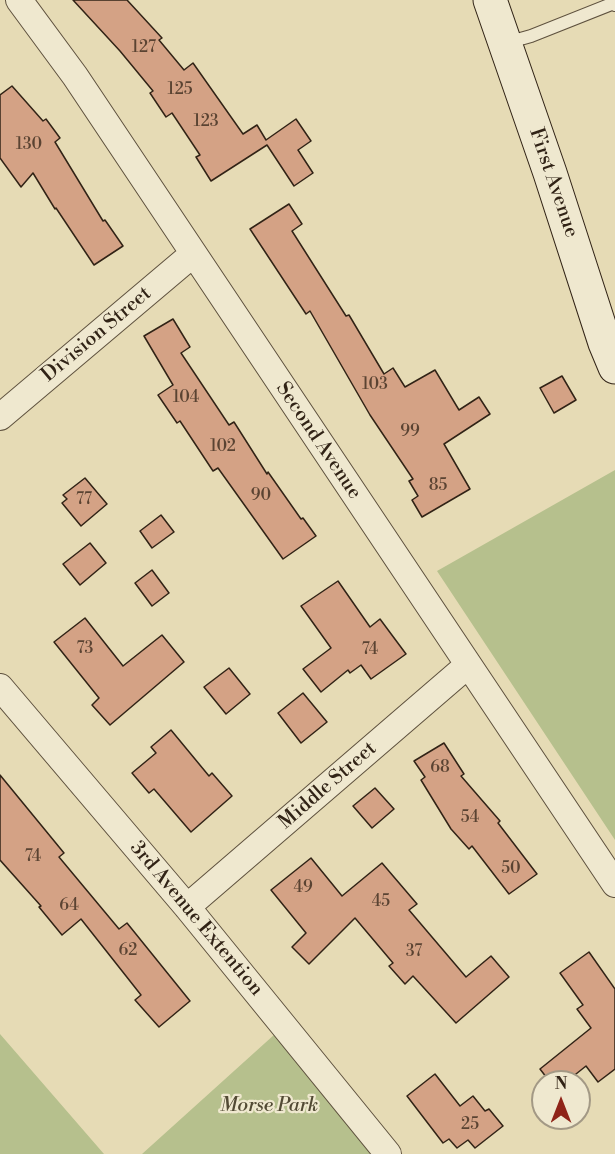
<!DOCTYPE html>
<style>
body{margin:0}
#map{position:relative;width:615px;height:1154px;overflow:hidden;background:#e6dbb5;font-family:"Libre Bodoni",serif}
canvas{display:block}
.north{position:absolute;left:531px;top:1070px;width:60px;height:60px;box-sizing:border-box;background:#efe8cf;border:2px solid #a39985;border-radius:50%;rotate:0deg;font-size:16px;font-weight:700;line-height:24px;text-align:center;color:#312316}
.north::after{content:'';display:block;margin:auto;width:21px;height:27px;background:#8f2418;clip-path:polygon(50% 0,100% 100%,50% 72%,0 100%)}
</style>
<div id="map">
<canvas width="615" height="1154"></canvas>
<div class="north">N</div>
</div>
<script>
const g = document.querySelector('canvas').getContext('2d');
g.lineJoin = 'round';
function fill(path, color) { g.fillStyle = color; g.fill(path, 'evenodd'); }
function strokePath(path, color, width, dash) { g.strokeStyle = color; g.lineWidth = width; g.lineCap = dash ? 'butt' : 'round'; g.setLineDash(dash || []); g.stroke(path); }
function drawText(font, color, halo, rows, align = 'center') {
  g.font = font + ' "Libre Bodoni",serif'; g.lineWidth = 4.5; g.setLineDash([]); g.textBaseline = 'middle'; g.strokeStyle = halo; g.fillStyle = color; for (const [text, x, y, turn = 0] of rows) {
    g.save(); g.translate(x, y); g.rotate((+turn || 0) * Math.PI / 180); g.textAlign = isNaN(turn) ? turn : align; if (halo) g.strokeText(text, 0, 0); g.fillText(text, 0, 0); g.restore();
  }
}
fill(new Path2D(`
 M 615,470 L 615,840 L 437,571 Z
 M 0,1034 L 104,1154 L 0,1154 Z
 M 275,1034 L 373,1154 L 142,1154 Z`), '#b6c08d');
const building = new Path2D(`
 M 73,0 L 127,0 L 162,38 L 159,40 L 184,70 L 193,63 L 243,134 L 257,125 L 266,140 L 296,119 L 311,141 L 298,150 L 313,173 L 294,186 L 267,145 L 211,181 L 196,157 L 200,155 L 172,113 L 166,117 L 150,93 L 153,91 L 120,51 Z
 M 12,86 L 43,121 L 46,119 L 60,138 L 55,142 L 103,221 L 105,220 L 123,246 L 94,265 L 56,208 L 55,209 L 33,173 L 21,187 L 0,158 L 0,95 Z
 M 289,204 L 302,224 L 292,231 L 346,316 L 349,315 L 384,374 L 393,368 L 405,387 L 435,370 L 459,410 L 479,397 L 490,414 L 444,444 L 470,489 L 422,517 L 412,500 L 418,496 L 409,481 L 413,479 L 370,415 L 310,311 L 306,314 L 250,229 Z
 M 173,319 L 190,347 L 181,353 L 229,425 L 234,422 L 267,474 L 268,472 L 301,519 L 303,518 L 316,536 L 283,559 L 218,468 L 213,471 L 180,421 L 177,423 L 158,395 L 173,385 L 144,336 Z
 M 562,376 L 576,400 L 554,413 L 540,388 Z
 M 85,478 L 107,504 L 81,526 L 62,503 L 67,499 L 63,495 Z
 M 161,515 L 174,532 L 152,548 L 140,531 Z
 M 90,543 L 106,563 L 80,585 L 63,564 Z
 M 152,570 L 169,593 L 152,606 L 135,583 Z
 M 338,581 L 370,627 L 380,619 L 406,654 L 371,679 L 361,665 L 350,673 L 348,670 L 321,692 L 303,669 L 331,648 L 301,606 Z
 M 85,618 L 123,666 L 162,635 L 184,662 L 110,725 L 92,705 L 99,698 L 54,642 Z
 M 229,668 L 250,694 L 226,714 L 204,687 Z
 M 303,693 L 327,722 L 301,743 L 278,713 Z
 M 171,730 L 209,776 L 212,773 L 232,796 L 191,832 L 154,789 L 149,793 L 132,773 L 156,753 L 151,747 Z
 M 444,743 L 464,774 L 461,776 L 500,821 L 498,823 L 537,874 L 509,894 L 472,846 L 469,849 L 451,829 L 421,780 L 425,777 L 414,761 Z
 M 0,775 L 64,853 L 59,857 L 119,929 L 127,923 L 190,1001 L 159,1027 L 135,1000 L 141,995 L 81,919 L 62,935 L 39,907 L 41,906 L 0,860 Z
 M 375,788 L 394,809 L 372,828 L 353,806 Z
 M 311,858 L 342,896 L 382,863 L 417,904 L 409,910 L 466,977 L 491,956 L 509,977 L 456,1023 L 413,976 L 405,984 L 389,966 L 393,963 L 355,918 L 309,964 L 292,947 L 306,933 L 271,890 Z
 M 589,952 L 615,989 L 615,1069 L 598,1082 L 586,1066 L 566,1082 L 550,1082 L 540,1069 L 591,1028 L 577,1009 L 583,1005 L 560,973 Z
 M 435,1074 L 460,1106 L 473,1096 L 485,1111 L 489,1109 L 503,1126 L 475,1148 L 468,1140 L 457,1148 L 449,1139 L 443,1143 L 407,1096 Z`);
fill(building, '#d4a285');
strokePath(building, '#312316', 1.5);
const lane = new Path2D(`
 M 506,43 L 531,36 L 614,3 L 615,5`);
const street = new Path2D(`
 M 19,0 L 75,76 L 615,884
 M 0,417 L 193,254
 M 0,687 L 187,907 L 388,1154
 M 187,907 L 468,665`);
const secondary = new Path2D(`
 M 490,0 L 550,173 L 605,343 L 615,367`);
strokePath(lane, '#5e513e', 14);
strokePath(street, '#5e513e', 28);
strokePath(secondary, '#312316', 35);
strokePath(lane, '#efe8cf', 12);
strokePath(street, '#efe8cf', 26);
strokePath(secondary, '#efe8cf', 33);
drawText('16px', '#5a4332', null, [
 ["127",144,48],
 ["125",180,90],
 ["123",206,122],
 ["130",29,145],
 ["103",375,385],
 ["104",186,398],
 ["99",410,432],
 ["102",223,447],
 ["85",438,486],
 ["90",261,496],
 ["77",84,500],
 ["73",85,649],
 ["74",370,650],
 ["68",440,768],
 ["54",470,818],
 ["74",33,857],
 ["50",511,869],
 ["49",303,888],
 ["45",381,902],
 ["64",69,906],
 ["62",128,951],
 ["37",414,952],
 ["25",470,1125]
]);
drawText('20px', '#312316', '#efe8cf', [
 ["First Avenue",553,183,71],
 ["Division Street",97,335,-40],
 ["Second Avenue",318,441,56],
 ["Middle Street",328,786,-41],
 ["3rd Avenue Extention",196,919,50]
]);
drawText('italic 20px', '#524a34', '#efe8cf', [
 ["Morse Park",269,1106]
]);
</script>
